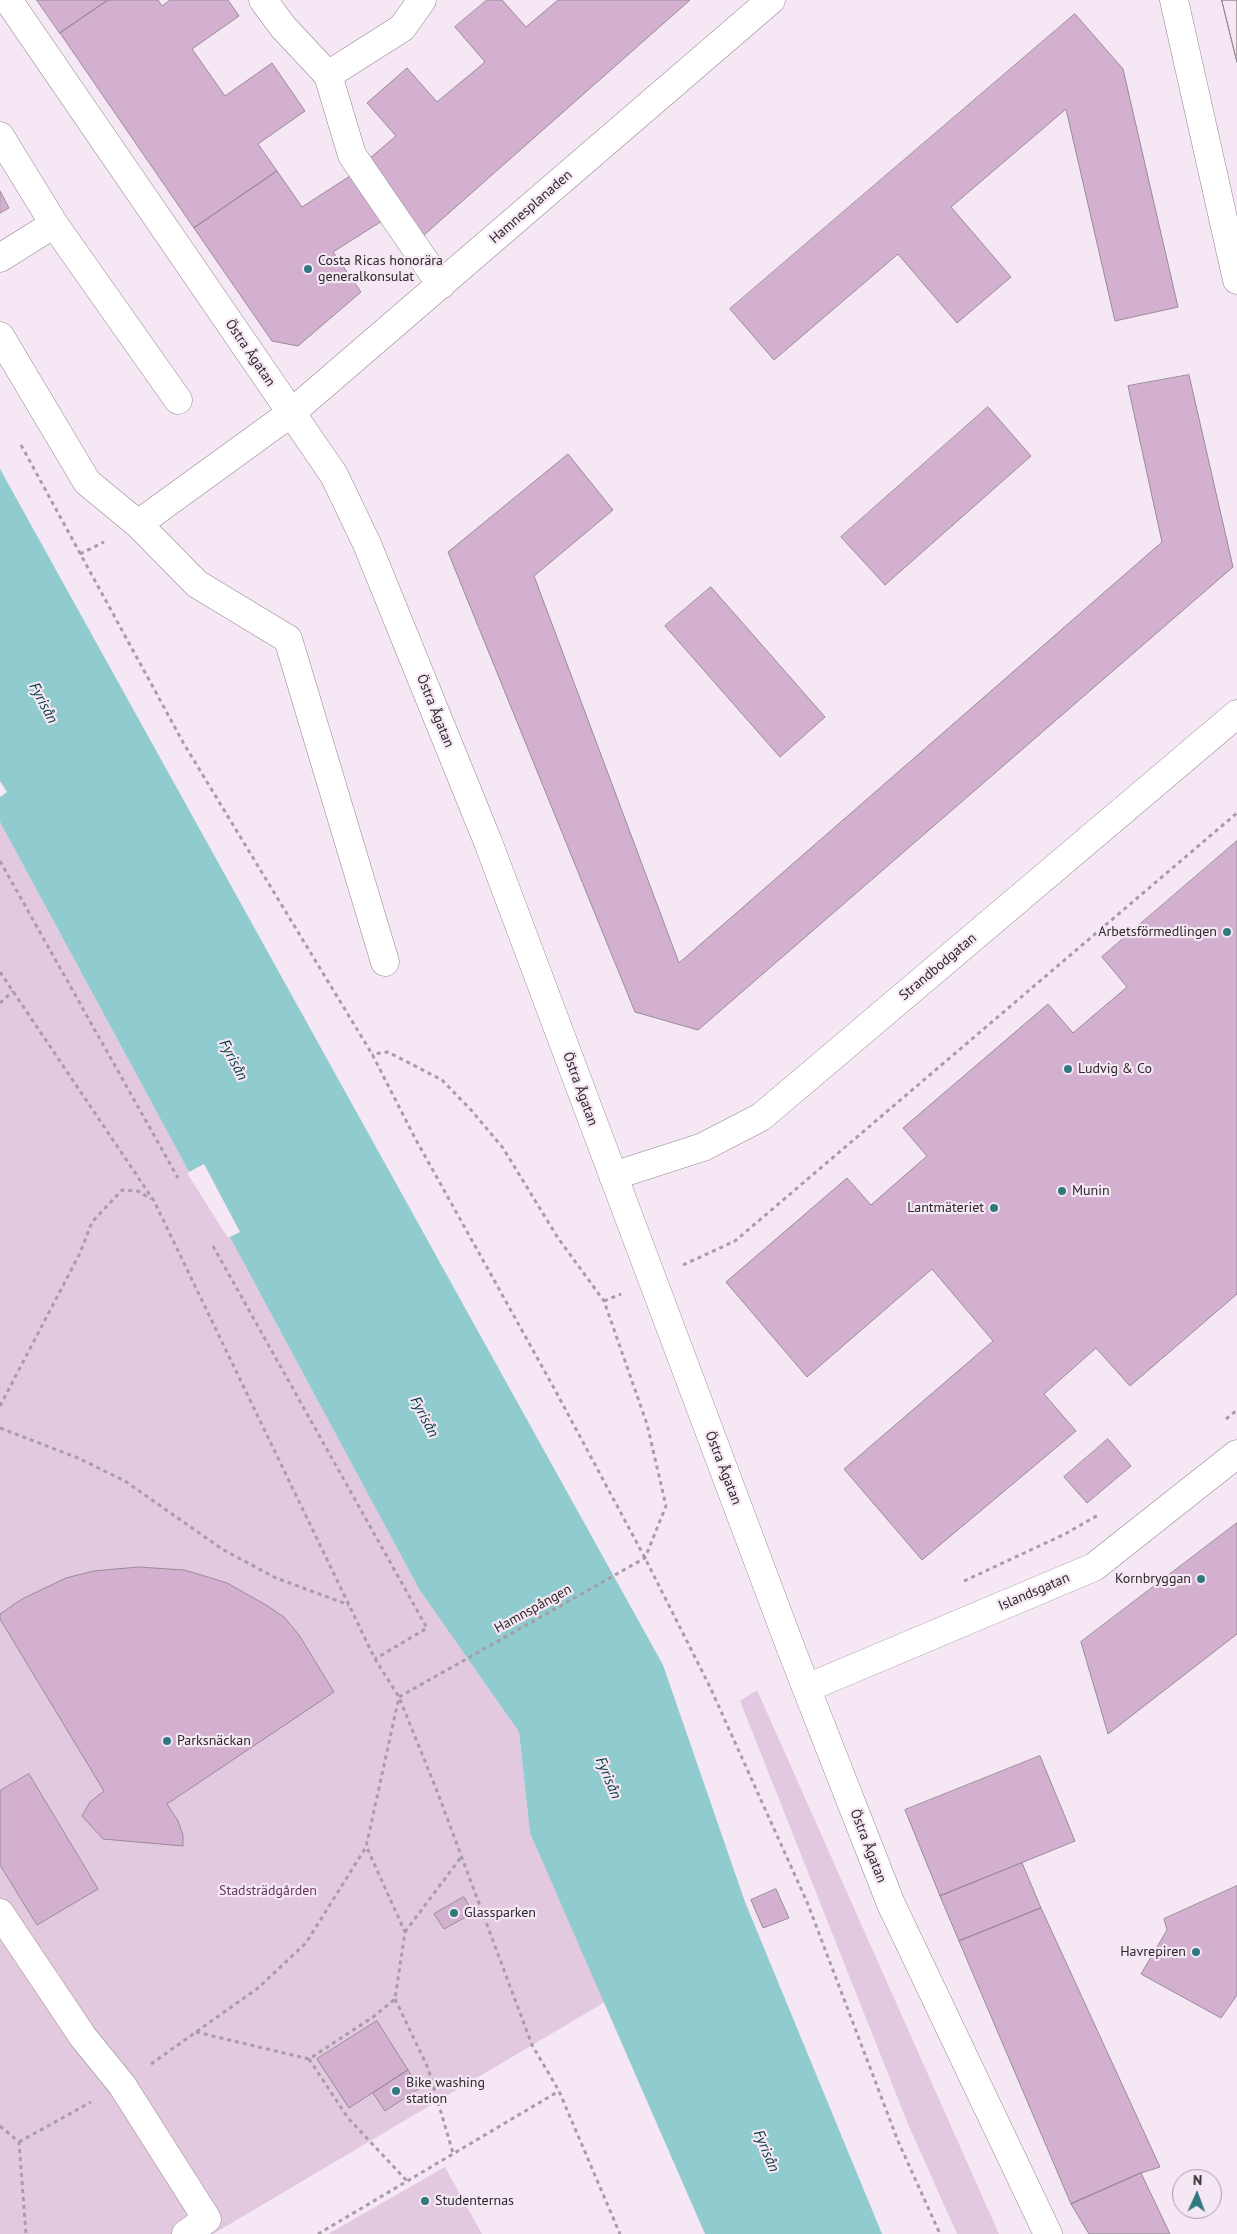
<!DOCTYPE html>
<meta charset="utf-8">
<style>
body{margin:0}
#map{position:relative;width:1237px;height:2234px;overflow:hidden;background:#f5e7f3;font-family:"PT Sans",sans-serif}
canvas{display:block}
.north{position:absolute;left:1172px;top:2169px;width:50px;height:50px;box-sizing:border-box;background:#f5e7f3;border:1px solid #a59ba3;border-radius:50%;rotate:2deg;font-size:14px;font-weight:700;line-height:20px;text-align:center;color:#2c282c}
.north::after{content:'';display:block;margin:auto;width:18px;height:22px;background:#30797e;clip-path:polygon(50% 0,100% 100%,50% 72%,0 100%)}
</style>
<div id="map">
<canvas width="1237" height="2234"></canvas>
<div class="north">N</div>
</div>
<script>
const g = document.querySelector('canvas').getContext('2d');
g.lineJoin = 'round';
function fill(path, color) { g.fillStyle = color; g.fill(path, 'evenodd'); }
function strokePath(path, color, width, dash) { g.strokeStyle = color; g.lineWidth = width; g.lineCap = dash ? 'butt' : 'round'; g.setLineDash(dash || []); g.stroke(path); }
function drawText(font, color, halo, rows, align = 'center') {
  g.font = font + ' "PT Sans",sans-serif'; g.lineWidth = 4.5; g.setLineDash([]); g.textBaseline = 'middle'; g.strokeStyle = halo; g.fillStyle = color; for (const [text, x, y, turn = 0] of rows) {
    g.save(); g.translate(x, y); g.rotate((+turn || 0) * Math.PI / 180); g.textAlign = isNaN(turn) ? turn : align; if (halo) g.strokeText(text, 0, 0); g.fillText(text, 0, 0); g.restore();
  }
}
fill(new Path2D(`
 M 0,822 L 188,1170 L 232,1241 L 419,1589 L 519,1732 L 530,1833 L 605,2002 L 213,2234 L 0,2234 Z
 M 757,1690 L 999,2234 L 957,2234 L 908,2124 L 740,1701 Z
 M 445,2167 L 482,2234 L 328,2234 Z`), '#e3c9e0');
fill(new Path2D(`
 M 0,469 L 663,1665 L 745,1902 L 882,2234 L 705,2234 L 530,1833 L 519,1732 L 419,1589 L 232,1241 L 188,1170 L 0,822 L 0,797 L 7,792 L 0,781 Z`), '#90cbcf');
fill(new Path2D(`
 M 204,1164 L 240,1232 L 228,1238 L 187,1173 Z`), '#f5e7f3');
const building = new Path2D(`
 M 37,0 L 108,0 L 60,33 Z
 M 108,0 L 158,0 L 162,6 L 170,0 L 228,0 L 239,16 L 192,49 L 225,96 L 272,63 L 305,111 L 258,144 L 277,171 L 194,228 L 60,33 Z
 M 487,0 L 502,0 L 526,27 L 558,0 L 690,0 L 424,235 L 363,164 L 396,136 L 367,103 L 407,68 L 437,102 L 485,62 L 455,27 Z
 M 1222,0 L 1237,0 L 1237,62 Z
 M 1222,0 L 1237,0 L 1237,62 Z
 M 1075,14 L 1123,69 L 1178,307 L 1115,321 L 1066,109 L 951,207 L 1011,277 L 957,323 L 898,254 L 774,360 L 730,309 Z
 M 277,171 L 302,207 L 350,176 L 382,221 L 333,252 L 361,292 L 298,346 L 272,341 L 194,228 Z
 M 0,191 L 9,208 L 0,213 Z
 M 1189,375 L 1233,567 L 698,1030 L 635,1012 L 448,552 L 568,454 L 613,510 L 534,576 L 679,963 L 1162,542 L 1128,386 Z
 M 988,407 L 1031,456 L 885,585 L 841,537 Z
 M 711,587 L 825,717 L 780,757 L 665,626 Z
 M 1237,841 L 1237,1294 L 1130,1386 L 1096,1348 L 1044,1394 L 1076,1431 L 922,1560 L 844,1469 L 993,1341 L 932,1269 L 807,1377 L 726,1282 L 847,1178 L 871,1205 L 927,1156 L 903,1128 L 1048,1004 L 1073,1033 L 1127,987 L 1102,957 Z
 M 1108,1439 L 1131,1466 L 1087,1503 L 1064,1477 Z
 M 1237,1523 L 1237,1634 L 1108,1734 L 1081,1642 Z
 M 139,1567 L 184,1570 L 208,1577 L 227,1583 L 266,1605 L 284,1617 L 299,1635 L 334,1692 L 167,1804 L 178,1821 L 183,1835 L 183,1846 L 103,1839 L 82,1816 L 90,1802 L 104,1791 L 0,1619 L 0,1614 L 22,1599 L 66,1578 L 94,1571 Z
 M 1040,1756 L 1075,1841 L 940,1896 L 905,1810 Z
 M 29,1774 L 98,1889 L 37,1925 L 0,1865 L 0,1791 Z
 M 1022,1863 L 1041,1908 L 959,1941 L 940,1896 Z
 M 1237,1886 L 1237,1995 L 1221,2018 L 1141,1974 L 1167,1930 L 1164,1919 Z
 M 776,1889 L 789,1918 L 763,1928 L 751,1900 Z
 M 464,1897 L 473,1913 L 444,1929 L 434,1914 Z
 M 1041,1908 L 1160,2167 L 1141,2173 L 1071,2204 L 959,1941 Z
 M 377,2021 L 408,2070 L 349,2108 L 317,2059 Z
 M 408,2070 L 420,2088 L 385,2111 L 373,2093 Z
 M 1141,2173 L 1170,2234 L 1089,2234 L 1071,2204 Z`);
fill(building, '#d3afd0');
strokePath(building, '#988c97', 1);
const minor = new Path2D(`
 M 8,0 L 334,475 L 367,544 L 488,842 L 793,1654 L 891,1904 L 1048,2234
 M 263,0 L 283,27 L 328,75 L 352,155 L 441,285
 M 1174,0 L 1237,280
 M 328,75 L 402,28 L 422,0
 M 0,136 L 54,224 L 0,258
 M 54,224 L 178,400
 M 0,336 L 87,482 L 138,524 L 197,584 L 288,639 L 385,962
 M 138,524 L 291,413 L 771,0
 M 613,1176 L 703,1147 L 761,1117 L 1237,714
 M 807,1688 L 1094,1567 L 1237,1454
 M 0,1913 L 83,2037 L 122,2085 L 207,2219 L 186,2234`);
strokePath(minor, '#948892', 29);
strokePath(new Path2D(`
 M 21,445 L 184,744 L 372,1054 L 415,1138 L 554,1388 L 645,1558 L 710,1687 L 807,1902 L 898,2141 L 940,2234
 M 80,554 L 104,542
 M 0,861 L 178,1178
 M 0,972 L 154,1201 L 375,1659 L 399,1697 L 437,1791 L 532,2045 L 559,2091 L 620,2234
 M 0,1003 L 13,991
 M 213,1246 L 427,1628 L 375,1659
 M 683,1265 L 735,1241 L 1237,813
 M 604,1301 L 621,1294
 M 0,1406 L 80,1253 L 92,1222 L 122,1190 L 138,1191 L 151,1199
 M 1226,1419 L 1237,1410
 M 0,1428 L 78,1458 L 125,1481 L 222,1549 L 276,1578 L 349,1605
 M 964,1581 L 1065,1534 L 1100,1514
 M 405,1932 L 462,1856
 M 395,1999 L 428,2068 L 453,2153
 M 196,2032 L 309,2059 L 373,2017 L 395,1999 L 405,1932 L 367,1848
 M 309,2059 L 348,2118 L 407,2181
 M 151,2064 L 258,1988 L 306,1943 L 366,1847 L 399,1697 L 645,1558 L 666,1506 L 647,1424 L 604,1301 L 558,1238 L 503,1148 L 472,1111 L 442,1080 L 388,1052 L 372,1054
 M 0,2126 L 19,2142 L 26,2234
 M 19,2142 L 91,2102
 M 318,2234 L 559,2091`), '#a89da6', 3, [4, 4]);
strokePath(minor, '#fff', 28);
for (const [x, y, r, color] of [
 [308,269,5,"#30797e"],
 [1227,932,5,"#30797e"],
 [1068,1069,5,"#30797e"],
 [1062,1191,5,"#30797e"],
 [994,1208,5,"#30797e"],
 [1201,1579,5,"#30797e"],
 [167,1741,5,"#30797e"],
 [454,1913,5,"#30797e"],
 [1196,1952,5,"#30797e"],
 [396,2091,5,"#30797e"],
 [425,2201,5,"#30797e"]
]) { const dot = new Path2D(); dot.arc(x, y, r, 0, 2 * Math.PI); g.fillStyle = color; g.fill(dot); strokePath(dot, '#f5e7f3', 2); }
drawText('14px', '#2c282c', '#f5e7f3', [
 ["Hamnesplanaden",531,207,-41],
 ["Östra Ågatan",250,353,56],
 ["Östra Ågatan",435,711,68],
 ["Strandbodgatan",938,967,-40],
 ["Östra Ågatan",580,1089,70],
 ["Östra Ågatan",723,1468,69],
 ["Islandsgatan",1034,1592,-23],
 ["Hamnspången",533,1609,-29],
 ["Östra Ågatan",868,1846,69]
]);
drawText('14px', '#2c282c', '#f5e7f3', [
 ["Costa Ricas honorära",318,261],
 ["generalkonsulat",318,277],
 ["Arbetsförmedlingen",1217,932,"right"],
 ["Ludvig & Co",1078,1069],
 ["Munin",1072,1191],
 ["Lantmäteriet",984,1208,"right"],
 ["Kornbryggan",1191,1579,"right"],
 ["Parksnäckan",177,1741],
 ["Glassparken",464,1913],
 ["Havrepiren",1186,1952,"right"],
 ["Bike washing",406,2083],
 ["station",406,2099],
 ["Studenternas",435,2201]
], 'left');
drawText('14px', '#653762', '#f5e7f3', [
 ["Stadsträdgården",268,1891]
]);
drawText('italic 15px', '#003b3f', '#f5e7f3', [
 ["Fyrisån",43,703,62],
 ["Fyrisån",233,1060,62],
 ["Fyrisån",424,1417,62],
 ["Fyrisån",608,1778,67],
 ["Fyrisån",766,2151,67]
]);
</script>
